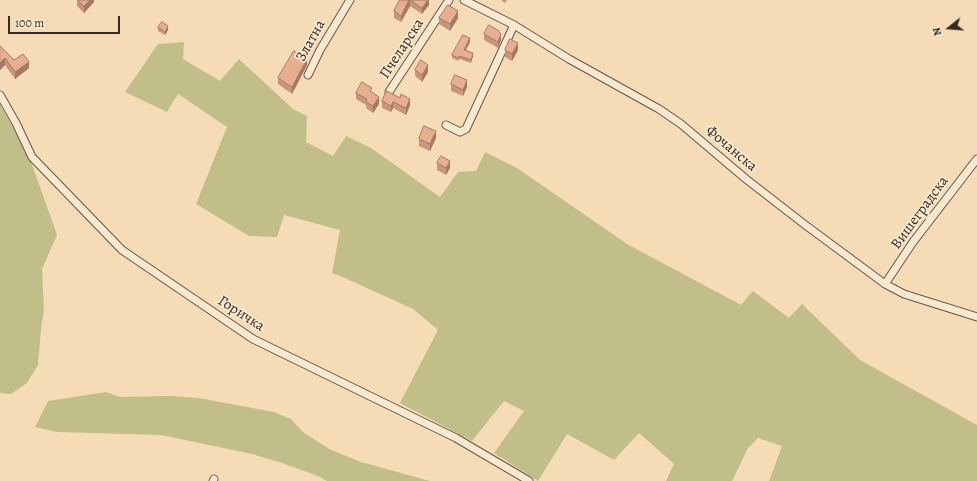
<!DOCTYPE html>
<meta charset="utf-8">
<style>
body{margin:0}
#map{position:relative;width:977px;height:481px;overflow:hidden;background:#f5dcb7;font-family:Alegreya,serif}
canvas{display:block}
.north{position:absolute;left:929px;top:8px;width:40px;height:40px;-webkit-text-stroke:3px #f8e8d0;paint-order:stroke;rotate:253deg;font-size:11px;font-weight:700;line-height:16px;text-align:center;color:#362a21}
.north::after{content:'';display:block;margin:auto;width:14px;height:18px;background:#362a21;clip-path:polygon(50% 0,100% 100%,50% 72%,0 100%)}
.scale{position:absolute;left:8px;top:16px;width:112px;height:18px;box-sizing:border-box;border:2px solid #362a21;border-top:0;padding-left:5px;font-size:12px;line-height:14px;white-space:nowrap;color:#362a21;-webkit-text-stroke:3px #f8e8d0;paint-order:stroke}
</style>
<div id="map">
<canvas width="977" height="481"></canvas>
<div class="north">N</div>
<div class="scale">100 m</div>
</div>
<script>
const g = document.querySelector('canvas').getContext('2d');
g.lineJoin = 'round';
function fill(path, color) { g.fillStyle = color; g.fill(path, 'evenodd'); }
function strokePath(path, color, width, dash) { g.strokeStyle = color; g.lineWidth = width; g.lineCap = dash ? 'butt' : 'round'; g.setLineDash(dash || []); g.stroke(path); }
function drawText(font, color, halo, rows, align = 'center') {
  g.font = font + ' Alegreya,serif'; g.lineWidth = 3.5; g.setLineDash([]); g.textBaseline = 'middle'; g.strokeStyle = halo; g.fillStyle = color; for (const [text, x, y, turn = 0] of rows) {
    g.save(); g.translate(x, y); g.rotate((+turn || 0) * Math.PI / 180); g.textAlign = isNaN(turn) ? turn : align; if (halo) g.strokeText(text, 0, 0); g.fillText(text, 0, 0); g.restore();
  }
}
fill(new Path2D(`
 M 184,42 L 183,59 L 220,81 L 239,59 L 293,109 L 307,116 L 306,142 L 333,156 L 346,136 L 371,148 L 440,197 L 458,172 L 476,171 L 485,152 L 517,168 L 627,244 L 741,305 L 753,291 L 789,318 L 802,304 L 860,360 L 977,425 L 977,481 L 769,481 L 782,446 L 758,438 L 748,448 L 732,481 L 666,481 L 674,464 L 639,433 L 614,460 L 567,434 L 538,481 L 494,453 L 524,411 L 504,401 L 472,441 L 400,403 L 438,330 L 413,309 L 347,279 L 332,273 L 340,230 L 284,215 L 277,237 L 249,236 L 196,204 L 227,127 L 178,94 L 167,112 L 125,92 L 158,44 Z
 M 0,105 L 29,156 L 57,235 L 42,269 L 44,310 L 41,329 L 38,365 L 27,383 L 11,394 L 0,393 Z
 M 106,392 L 120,397 L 170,396 L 199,398 L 274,412 L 291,419 L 303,432 L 329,449 L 361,462 L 430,481 L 327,481 L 318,476 L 282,463 L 252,454 L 161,435 L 57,432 L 35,427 L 48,401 Z`), '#c2be8a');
const street = new Path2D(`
 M 464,0 L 514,25 L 569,59 L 659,109 L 681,124 L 746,179 L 804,224 L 885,284 L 904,294 L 977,317
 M 308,75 L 320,50 L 350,0
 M 389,92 L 449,0
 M 0,95 L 16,123 L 32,157 L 122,250 L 253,339 L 456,438 L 529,481
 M 446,125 L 460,132 L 466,129 L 514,25
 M 885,284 L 913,242 L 977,159
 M 213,481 L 214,479`);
strokePath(street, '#665646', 9);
strokePath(street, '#f8e8d0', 7);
fill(new Path2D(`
 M 77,0 L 94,0 L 94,2 L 84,13 L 77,6 Z
 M 400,0 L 429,0 L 429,5 L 422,14 L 410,6 L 401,22 L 394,18 L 394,11 Z
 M 501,0 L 507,0 L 505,3 Z
 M 439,18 L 458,18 L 450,31 L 439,24 Z
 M 158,27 L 168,30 L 165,35 L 158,31 Z
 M 499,33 L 501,40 L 498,48 L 484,40 L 484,34 Z
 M 470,42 L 466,50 L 473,56 L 471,63 L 459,59 L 458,61 L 452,58 L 452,55 Z
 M 0,46 L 14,60 L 29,68 L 15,79 L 5,65 L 0,70 Z
 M 505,50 L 518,50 L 512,61 L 505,57 Z
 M 307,65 L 292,94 L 278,84 L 278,78 Z
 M 415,70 L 428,72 L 422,82 L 415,76 Z
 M 451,84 L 467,87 L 463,96 L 451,91 Z
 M 387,91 L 410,105 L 406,115 L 393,108 L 391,112 L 382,108 L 382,101 Z
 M 356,93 L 372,93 L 379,104 L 373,113 L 366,108 L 366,105 L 356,99 Z
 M 436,138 L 430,151 L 419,146 L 419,139 Z
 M 437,163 L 450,168 L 446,175 L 437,170 Z`), '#c8967c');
fill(new Path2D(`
 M 90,0 L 94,0 L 94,2 L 84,13 L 84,6 Z
 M 409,0 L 410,0 L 410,6 L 401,22 L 401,16 Z
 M 428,0 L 429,0 L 429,5 L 422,14 L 422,8 Z
 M 458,11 L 458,18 L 450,31 L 450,24 Z
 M 168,26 L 168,30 L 165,35 L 165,32 Z
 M 501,34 L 501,40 L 498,48 L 498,42 Z
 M 470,38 L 470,42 L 464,53 L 464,50 Z
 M 518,43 L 518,50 L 512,61 L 512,54 Z
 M 473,53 L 473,56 L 471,63 L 471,60 Z
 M 5,58 L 5,65 L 0,70 L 0,63 Z
 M 307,59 L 307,65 L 292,94 L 292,87 Z
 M 29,62 L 29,68 L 15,79 L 15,72 Z
 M 428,65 L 428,72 L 422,82 L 422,75 Z
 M 467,80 L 467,87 L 463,96 L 463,90 Z
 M 379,97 L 379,104 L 373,113 L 373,106 Z
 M 410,99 L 410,105 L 406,115 L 406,108 Z
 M 393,102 L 393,108 L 391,112 L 391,106 Z
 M 436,131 L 436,138 L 430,151 L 430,144 Z
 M 450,161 L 450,168 L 446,175 L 446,168 Z`), '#a27a65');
const building = new Path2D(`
 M 78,0 L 90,0 L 84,6 Z
 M 400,0 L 409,0 L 401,16 L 394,11 Z
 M 411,0 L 428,0 L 422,8 Z
 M 448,5 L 458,11 L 450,24 L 439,18 Z
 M 162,22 L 168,26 L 165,32 L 158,27 Z
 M 489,25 L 499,31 L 499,32 L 501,34 L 498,42 L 484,34 Z
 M 463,35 L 470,38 L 464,50 L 473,53 L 471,60 L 459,56 L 458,58 L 452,55 Z
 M 510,39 L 518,43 L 512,54 L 505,50 Z
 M 0,46 L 14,60 L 23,54 L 29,62 L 15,72 L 5,58 L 0,63 Z
 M 294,51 L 307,59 L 292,87 L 278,78 Z
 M 421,60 L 428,65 L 422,75 L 415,70 Z
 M 455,75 L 467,80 L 463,90 L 451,84 Z
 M 362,82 L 372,88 L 370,91 L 379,97 L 373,106 L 366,102 L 367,99 L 356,93 Z
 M 387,91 L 400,98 L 401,94 L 410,99 L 406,108 L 393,102 L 391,106 L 382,101 Z
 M 424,126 L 436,131 L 430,144 L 419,139 Z
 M 441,156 L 450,161 L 446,168 L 437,163 Z`);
fill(building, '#e8ae90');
strokePath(building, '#a27a65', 1);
drawText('15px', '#362a21', '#f8e8d0', [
 ["Златна",311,41,-61],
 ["Пчеларска",402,49,-57],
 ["Фочанска",731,149,40],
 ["Вишеградска",920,213,-54],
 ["Горичка",241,314,33]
]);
</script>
